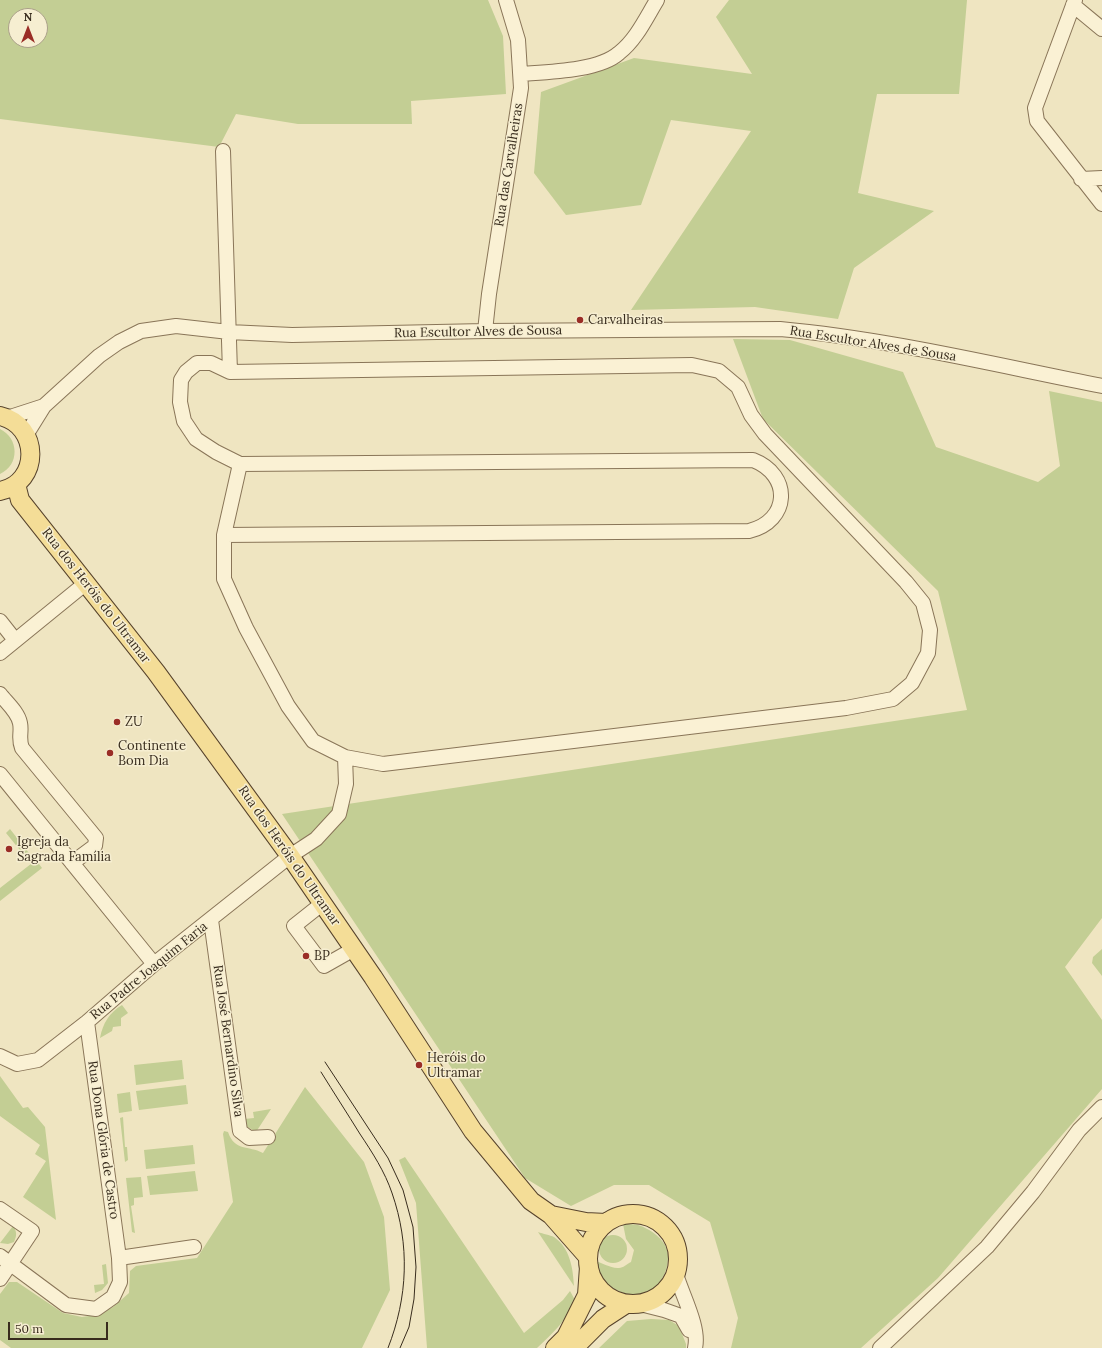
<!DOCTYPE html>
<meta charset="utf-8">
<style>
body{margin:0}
#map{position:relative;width:1102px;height:1348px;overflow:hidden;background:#efe5c1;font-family:Lora,serif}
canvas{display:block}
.north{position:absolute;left:8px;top:8px;width:40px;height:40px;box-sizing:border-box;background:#f6eed1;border:1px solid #aaa089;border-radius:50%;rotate:0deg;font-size:11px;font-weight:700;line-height:16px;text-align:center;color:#382c1d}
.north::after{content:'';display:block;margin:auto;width:14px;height:18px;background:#9a2d26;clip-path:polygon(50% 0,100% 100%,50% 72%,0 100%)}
.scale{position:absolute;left:8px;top:1322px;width:100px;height:18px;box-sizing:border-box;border:2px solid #382c1d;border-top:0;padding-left:5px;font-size:12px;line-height:14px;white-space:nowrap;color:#382c1d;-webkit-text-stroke:3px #f6eed1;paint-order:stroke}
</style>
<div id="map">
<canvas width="1102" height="1348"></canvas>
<div class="north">N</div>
<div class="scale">50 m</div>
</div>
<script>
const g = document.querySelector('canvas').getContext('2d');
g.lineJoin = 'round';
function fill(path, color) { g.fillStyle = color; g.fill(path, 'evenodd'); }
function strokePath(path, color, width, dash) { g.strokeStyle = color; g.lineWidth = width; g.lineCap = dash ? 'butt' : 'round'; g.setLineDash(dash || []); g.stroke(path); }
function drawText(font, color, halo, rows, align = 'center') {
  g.font = font + ' Lora,serif'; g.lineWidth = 3; g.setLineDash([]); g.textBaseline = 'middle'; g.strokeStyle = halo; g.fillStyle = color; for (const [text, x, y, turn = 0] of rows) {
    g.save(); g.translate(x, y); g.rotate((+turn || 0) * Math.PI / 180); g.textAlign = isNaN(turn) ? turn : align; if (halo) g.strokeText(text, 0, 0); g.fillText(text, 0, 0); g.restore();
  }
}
fill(new Path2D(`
 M 0,0 L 488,0 L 503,36 L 506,94 L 411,101 L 412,124 L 298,124 L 236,114 L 219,147 L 0,119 ZM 16,16 L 40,16 L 40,40 L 16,40 Z
 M 729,0 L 967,0 L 959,94 L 877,94 L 858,193 L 934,211 L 854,268 L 838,319 L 755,307 L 631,310 L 751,131 L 671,120 L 641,205 L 566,215 L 534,173 L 541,92 L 634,58 L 752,74 L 716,17 Z
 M 733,339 L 790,340 L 903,372 L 936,447 L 1038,482 L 1060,466 L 1049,391 L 1102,402 L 1102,918 L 1065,967 L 1102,1020 L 1102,1089 L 938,1278 L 861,1348 L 731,1348 L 738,1318 L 710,1222 L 649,1185 L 614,1185 L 571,1206 L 525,1178 L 282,814 L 967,710 L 938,591 L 763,419 Z
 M 0,429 C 19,438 20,465 0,474 Z
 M 10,829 L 32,857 L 28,860 L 6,833 Z
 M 36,860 L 42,868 L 0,901 L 0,888 Z
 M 1102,949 L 1102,976 L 1092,963 L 1093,957 Z
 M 122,1005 L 128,1013 L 121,1018 L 121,1026 L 113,1027 L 112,1031 L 100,1038 C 103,1023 109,1013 122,1005 Z
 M 182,1060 L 184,1079 L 136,1085 L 134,1065 Z
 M 0,1076 L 23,1108 L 28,1107 L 45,1127 L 56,1220 L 23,1197 L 46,1161 L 35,1154 L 40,1145 L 0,1116 Z
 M 186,1085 L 188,1104 L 139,1110 L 136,1091 Z
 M 305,1087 L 364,1162 L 384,1217 L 390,1290 L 362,1348 L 11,1348 L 0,1340 L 0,1294 L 9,1282 L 17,1282 L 63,1313 L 82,1317 L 96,1315 L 113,1307 L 129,1293 L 130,1271 L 136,1266 L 197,1258 L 233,1202 L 223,1134 L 224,1131 L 228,1132 C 235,1152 248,1145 263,1153 Z
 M 130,1092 L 132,1111 L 119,1113 L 117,1094 Z
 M 271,1109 L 256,1132 L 246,1126 L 244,1119 L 254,1118 L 253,1112 Z
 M 123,1117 L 125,1147 L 127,1147 L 128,1160 L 125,1162 L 120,1118 Z
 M 193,1145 L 195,1164 L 146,1169 L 144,1150 Z
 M 405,1157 L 524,1333 L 563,1300 L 570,1291 L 575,1300 C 567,1320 553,1333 537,1348 L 427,1348 L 416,1203 L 399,1160 Z
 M 195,1171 L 198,1191 L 150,1195 L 147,1176 Z
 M 141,1177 L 143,1197 L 134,1198 L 134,1205 L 131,1206 L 135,1233 L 132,1232 L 126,1178 Z
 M 623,1224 C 628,1224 634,1224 638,1225 C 648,1228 660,1236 665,1245 C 673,1259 664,1283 651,1291 C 644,1295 630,1295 624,1293 C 605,1287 600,1278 594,1261 C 602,1262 611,1269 619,1268 C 623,1268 627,1264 631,1262 L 634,1250 L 626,1239 Z
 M 13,1226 C 17,1232 17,1235 14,1242 L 8,1244 L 0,1243 Z
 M 538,1232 C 543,1234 550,1235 554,1237 C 570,1248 573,1268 574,1286 Z
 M599 1249a14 14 0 1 1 28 0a14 14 0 1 1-28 0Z
 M 106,1264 L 108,1283 L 102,1290 L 95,1293 L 94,1285 L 104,1284 L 102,1265 Z
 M 651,1319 L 669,1320 L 679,1326 L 686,1344 L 686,1348 L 599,1348 L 627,1321 Z`), '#c3ce94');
const minor = new Path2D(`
 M 1075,0 L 1035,108 L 1037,121 L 1102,204
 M 1073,5 L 1102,29
 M 521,74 C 548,72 599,71 619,53 C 636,40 646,18 657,0
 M 223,151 L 230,372
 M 1081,179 L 1102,178
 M 485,331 L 489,294 L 521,88 L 518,40 L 506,0
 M 7,418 L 44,406
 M 26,435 L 44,406 L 99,356 L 119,342 L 141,331 L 176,326 L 229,332 L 292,335 L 485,331 L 780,329 C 889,339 995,365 1102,386
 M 224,535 L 749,531 C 790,521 792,475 753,460 L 240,464 L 216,452 L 196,439 L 184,421 L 180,402 L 181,380 L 186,372 L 197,363 L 211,363 L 230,372 L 692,365 L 719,371 L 738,387 L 751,415 L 765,434 L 906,582 L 923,603 L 930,630 L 928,653 L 912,683 L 893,699 L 846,708 L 383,764 L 345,757 L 313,741 L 288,706 L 246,628 L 224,579 L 224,535 L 240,464
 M 0,621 L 15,640
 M 0,653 L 86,583
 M 0,694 C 6,702 18,712 20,723 C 22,732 18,738 22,748 L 96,838 L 95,846 L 72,863
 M 0,774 L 154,964
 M 323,903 L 294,926 L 324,966 L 354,949
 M 211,920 L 240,1131 L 249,1138 L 268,1137
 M 0,1056 L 17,1064 L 38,1060 L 87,1022 L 154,964 L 290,856 L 316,839 L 339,814 L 346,784 L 345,757
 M 0,1209 L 32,1231 L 0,1279
 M 0,1256 L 66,1305 L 96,1309 L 113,1297 L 120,1282 L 119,1258 L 87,1022
 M 119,1258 L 194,1247
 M 676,1274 C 682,1295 700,1327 695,1348
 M 640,1304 L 664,1310 L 681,1316 L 689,1330
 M 880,1348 L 987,1247 L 1033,1192 L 1079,1130 L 1102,1107`);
const major = new Path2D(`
 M 0,416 C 40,425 41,483 0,491
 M 16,484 L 20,500 L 156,672 L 290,856 L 373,977 L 473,1131 L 531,1201 L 551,1215 L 588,1257
 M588 1259a45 45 0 1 1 90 0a45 45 0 1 1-90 0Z
 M 551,1215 L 586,1222 L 606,1223
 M 555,1348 L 566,1337 L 587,1295 L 589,1267
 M 574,1348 L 603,1319 L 626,1304`);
strokePath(minor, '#897558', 16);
strokePath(major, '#57432c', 20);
strokePath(minor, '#faf1d4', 14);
strokePath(major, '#f4dd97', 18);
strokePath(new Path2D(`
 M 325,1062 L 388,1158 L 403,1190 L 413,1227 L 416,1267 L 414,1299 L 409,1327 L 400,1348
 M 321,1072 C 334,1093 347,1113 360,1134 C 372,1152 385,1172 392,1193 C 410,1245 408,1297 388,1348`), '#382c1d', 1);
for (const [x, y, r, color] of [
 [580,320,4,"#9a2d26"],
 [117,722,4,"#9a2d26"],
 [110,753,4,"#9a2d26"],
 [9,849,4,"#9a2d26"],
 [306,956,4,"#9a2d26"],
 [419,1065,4,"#9a2d26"]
]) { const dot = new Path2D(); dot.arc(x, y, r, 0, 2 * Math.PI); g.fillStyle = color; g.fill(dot); strokePath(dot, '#f6eed1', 1.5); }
drawText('13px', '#382c1d', '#f6eed1', [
 ["Rua das Carvalheiras",509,165,-81],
 ["Rua Escultor Alves de Sousa",478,332,-1],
 ["Rua Escultor Alves de Sousa",873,344,9],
 ["Rua dos Heróis do Ultramar",96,596,52],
 ["Rua dos Heróis do Ultramar",289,856,55],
 ["Rua Padre Joaquim Faria",149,971,-39],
 ["Rua José Bernardino Silva",228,1041,82],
 ["Rua Dona Glória de Castro",103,1140,82]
]);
drawText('13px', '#382c1d', '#f6eed1', [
 ["Carvalheiras",588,320],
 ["ZU",125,722],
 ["Continente",118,746],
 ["Bom Dia",118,761],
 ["Igreja da",17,842],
 ["Sagrada Família",17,857],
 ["BP",314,956],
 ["Heróis do",427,1058],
 ["Ultramar",427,1073]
], 'left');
</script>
